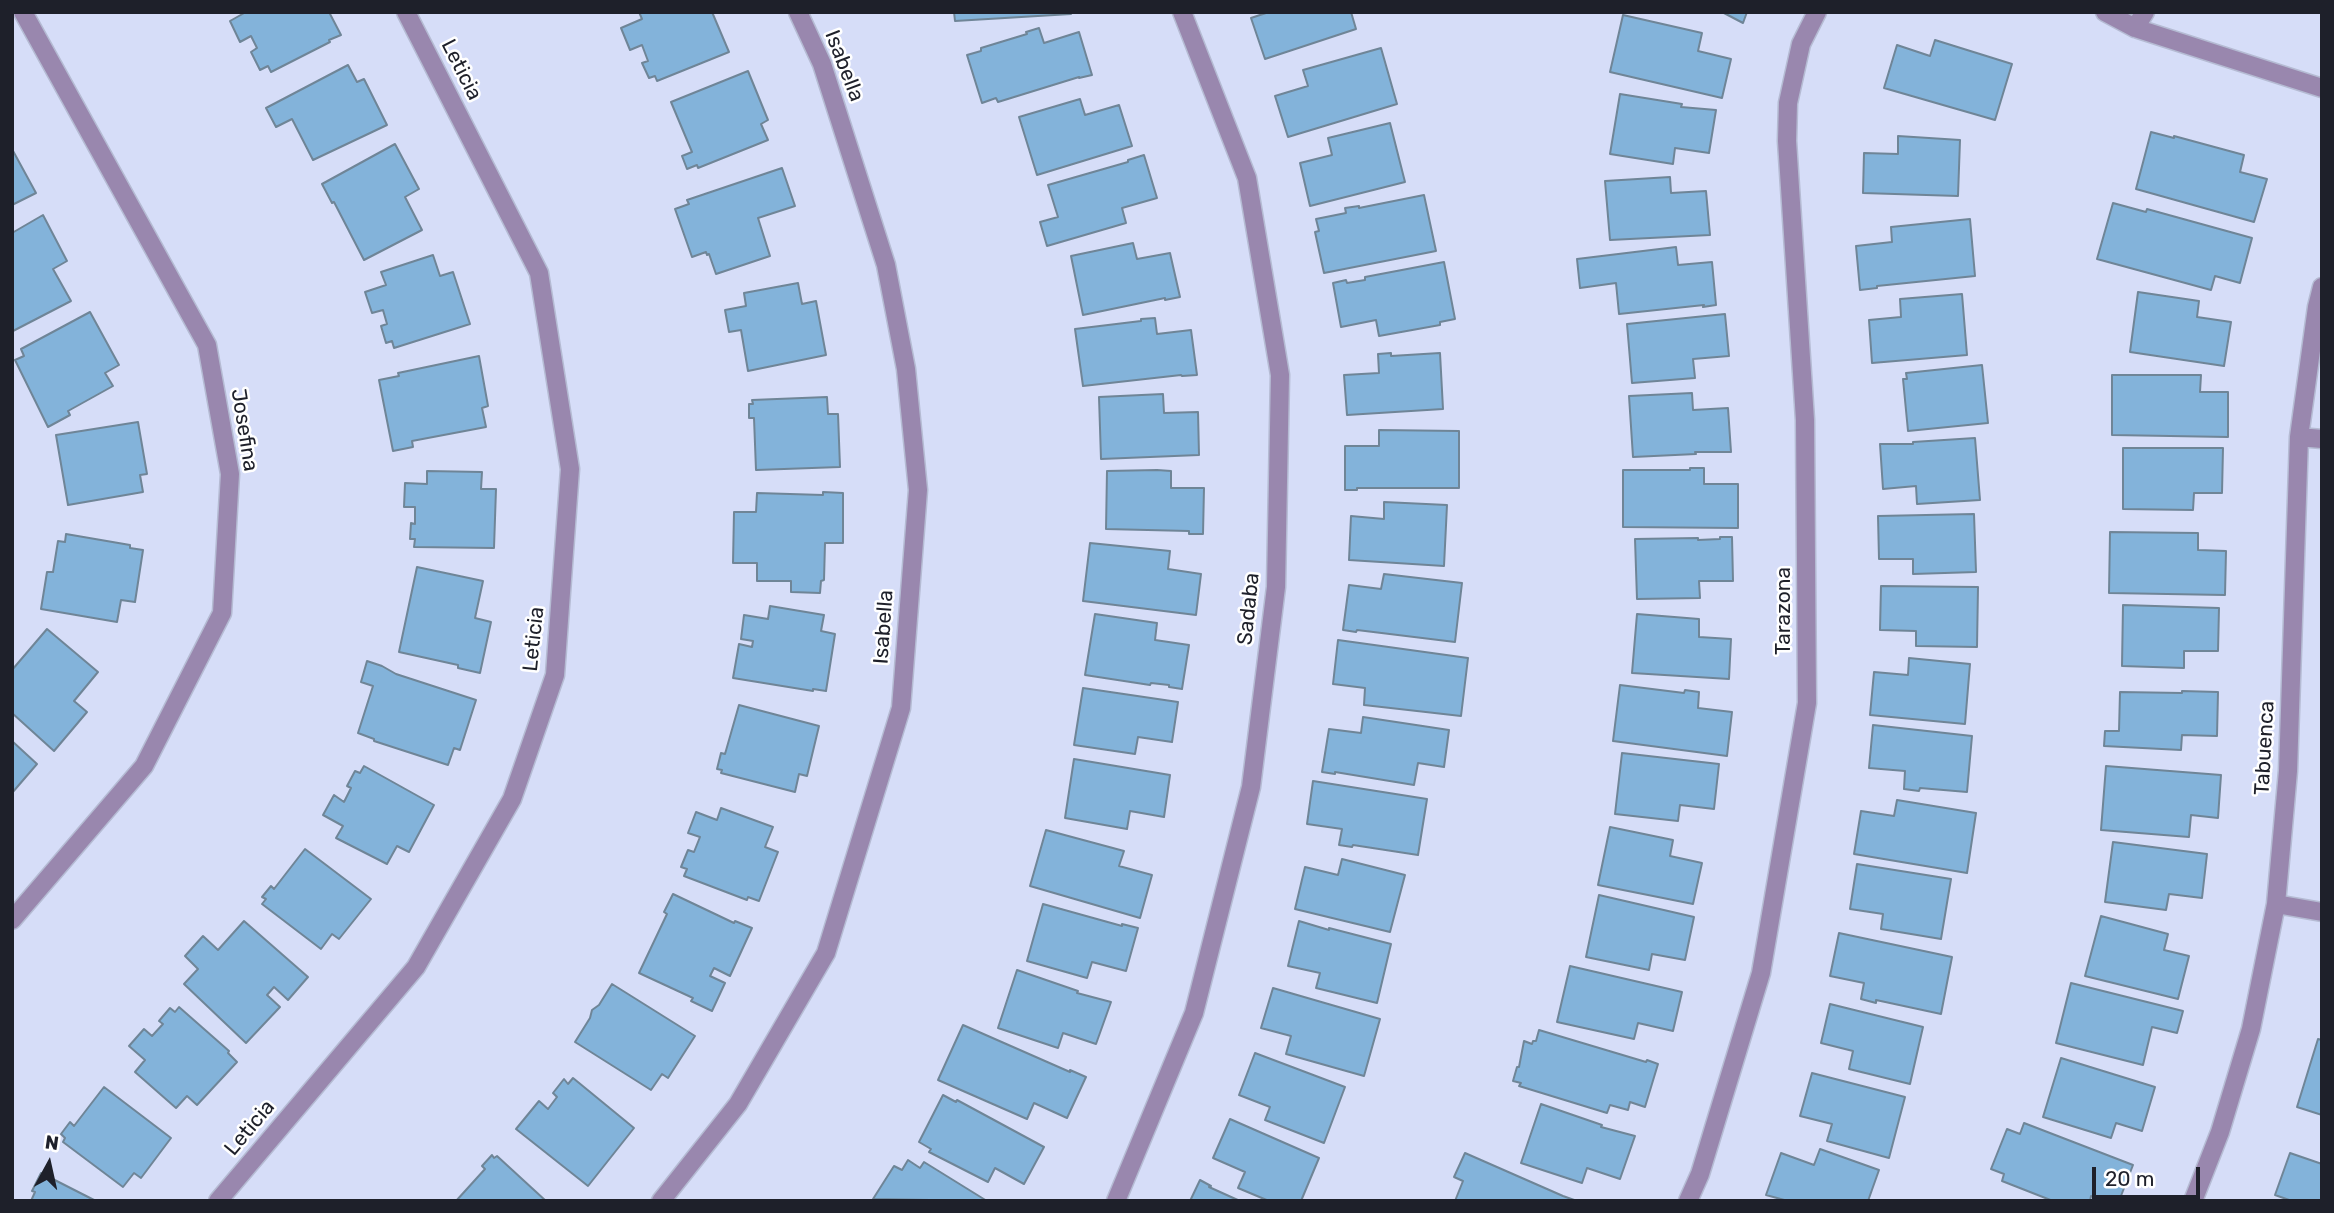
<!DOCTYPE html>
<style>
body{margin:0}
#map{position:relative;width:2334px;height:1213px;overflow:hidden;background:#d6ddf8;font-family:Rubik,sans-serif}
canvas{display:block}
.frame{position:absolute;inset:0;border:14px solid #1e202a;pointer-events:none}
.north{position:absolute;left:14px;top:1129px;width:70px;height:70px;-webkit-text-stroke:5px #fff;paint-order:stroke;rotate:8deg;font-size:19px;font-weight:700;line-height:28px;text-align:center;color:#1e202a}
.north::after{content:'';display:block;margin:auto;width:24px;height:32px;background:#1e202a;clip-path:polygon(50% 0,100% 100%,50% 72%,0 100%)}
.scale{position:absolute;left:2092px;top:1167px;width:108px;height:32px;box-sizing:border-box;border:4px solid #1e202a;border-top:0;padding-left:9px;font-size:21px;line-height:24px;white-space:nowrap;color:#1e202a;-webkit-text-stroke:5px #fff;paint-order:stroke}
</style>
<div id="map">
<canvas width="2334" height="1213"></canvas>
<div class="frame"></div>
<div class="north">N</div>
<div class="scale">20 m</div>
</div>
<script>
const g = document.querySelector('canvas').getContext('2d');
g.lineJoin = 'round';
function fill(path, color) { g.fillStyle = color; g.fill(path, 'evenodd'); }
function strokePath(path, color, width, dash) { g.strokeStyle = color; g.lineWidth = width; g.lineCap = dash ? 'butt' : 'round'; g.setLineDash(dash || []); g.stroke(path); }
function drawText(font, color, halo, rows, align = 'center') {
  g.font = font + ' Rubik,sans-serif'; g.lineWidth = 5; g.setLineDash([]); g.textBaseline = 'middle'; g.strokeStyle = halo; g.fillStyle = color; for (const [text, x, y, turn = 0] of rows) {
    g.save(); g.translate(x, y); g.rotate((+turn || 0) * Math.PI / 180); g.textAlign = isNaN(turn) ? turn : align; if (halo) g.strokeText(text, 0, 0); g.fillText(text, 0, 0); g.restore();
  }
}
const building = new Path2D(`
 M 246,12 L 329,12 L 341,35 L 329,40 L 330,42 L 271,72 L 268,66 L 260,70 L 251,52 L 257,48 L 251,36 L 240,42 L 230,21 Z
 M 639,12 L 712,12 L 729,52 L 657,81 L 655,76 L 649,78 L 642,63 L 648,61 L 642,45 L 630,50 L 621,28 L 642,19 Z
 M 954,12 L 1071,12 L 1071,14 L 955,21 Z
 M 1269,12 L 1351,12 L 1356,29 L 1265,59 L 1251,18 Z
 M 1722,12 L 1747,12 L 1743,23 Z
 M 1623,15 L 1702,33 L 1698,51 L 1731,59 L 1722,98 L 1610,72 Z
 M 1039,28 L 1044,43 L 1079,32 L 1092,75 L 1079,78 L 1079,77 L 998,102 L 996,98 L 982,103 L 967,55 L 981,51 L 981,48 L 1027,34 L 1026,32 Z
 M 1935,40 L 2012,64 L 1995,120 L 1884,88 L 1897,45 L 1930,56 Z
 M 1381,48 L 1397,104 L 1288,137 L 1275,96 L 1308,86 L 1303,70 Z
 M 348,65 L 357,82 L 364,79 L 387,125 L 313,160 L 292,119 L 276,127 L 266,108 Z
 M 748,71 L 768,120 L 761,124 L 768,140 L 698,168 L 697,165 L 687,169 L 682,156 L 692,152 L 671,102 Z
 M 1620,94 L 1682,104 L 1681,107 L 1716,110 L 1709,153 L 1675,148 L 1673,164 L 1610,154 Z
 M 1080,99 L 1085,115 L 1119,105 L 1132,146 L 1037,175 L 1019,117 Z
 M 1390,123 L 1405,182 L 1310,206 L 1300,163 L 1332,155 L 1328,138 Z
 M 2151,132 L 2174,138 L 2174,136 L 2244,155 L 2240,172 L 2267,179 L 2254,222 L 2136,189 Z
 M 1898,136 L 1960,140 L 1958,196 L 1863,193 L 1864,153 L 1898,154 Z
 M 395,144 L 419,189 L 405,197 L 422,230 L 364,260 L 334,202 L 332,203 L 322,184 Z
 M 12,149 L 36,193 L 12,205 Z
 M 1144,155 L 1157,198 L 1122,208 L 1126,223 L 1047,246 L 1040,222 L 1058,217 L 1048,185 L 1128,162 L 1128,160 Z
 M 782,168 L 795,206 L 758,218 L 770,256 L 716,274 L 709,254 L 707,255 L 706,252 L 692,257 L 675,209 L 689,204 L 687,200 Z
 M 1670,177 L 1671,193 L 1706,191 L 1710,235 L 1610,240 L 1605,181 Z
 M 1424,195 L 1436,251 L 1324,273 L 1315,232 L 1319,231 L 1316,219 L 1346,213 L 1345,208 L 1359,206 L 1359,208 Z
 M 2113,203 L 2146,212 L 2147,209 L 2252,238 L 2240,283 L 2215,276 L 2211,290 L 2097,259 Z
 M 43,215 L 67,261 L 53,269 L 71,301 L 13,331 L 12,233 Z
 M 1970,219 L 1975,276 L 1877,286 L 1877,288 L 1860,290 L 1856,246 L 1892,242 L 1891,227 Z
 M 1133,243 L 1137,259 L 1170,253 L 1180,297 L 1165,300 L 1165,298 L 1083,315 L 1071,256 Z
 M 1676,247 L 1678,265 L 1712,262 L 1716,305 L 1703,307 L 1704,305 L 1619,314 L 1616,283 L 1580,288 L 1577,259 Z
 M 433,255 L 440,276 L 453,272 L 470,324 L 394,348 L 392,341 L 386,343 L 381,326 L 387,324 L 383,310 L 372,313 L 365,292 L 386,285 L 381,272 Z
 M 1444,262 L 1455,319 L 1440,322 L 1440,325 L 1379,336 L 1376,320 L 1341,327 L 1333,283 L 1346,280 L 1347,283 L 1365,280 L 1365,277 Z
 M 798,283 L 802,304 L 816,301 L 826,355 L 748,371 L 741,330 L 729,332 L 725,310 L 746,306 L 744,293 Z
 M 2138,292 L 2199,301 L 2197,317 L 2231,322 L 2224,366 L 2130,352 Z
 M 1962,294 L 1967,355 L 1872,363 L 1869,320 L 1901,317 L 1900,299 Z
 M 90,312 L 119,365 L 105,373 L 113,386 L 68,411 L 70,415 L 48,427 L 15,360 L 24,356 L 21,349 Z
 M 1725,314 L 1729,356 L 1693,359 L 1695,378 L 1632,383 L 1627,324 Z
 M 1155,318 L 1157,334 L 1191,330 L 1197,375 L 1182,376 L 1181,375 L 1083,386 L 1075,329 L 1141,321 L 1141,319 Z
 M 1391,353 L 1391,356 L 1440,353 L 1443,409 L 1347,415 L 1344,375 L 1379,373 L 1378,354 Z
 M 479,356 L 488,406 L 482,408 L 486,427 L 412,441 L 413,447 L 393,451 L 379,380 L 399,376 L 398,373 Z
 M 1982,365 L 1988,423 L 1908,431 L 1903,379 L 1907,379 L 1906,373 Z
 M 2112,375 L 2201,375 L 2200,392 L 2228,392 L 2228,437 L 2112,435 Z
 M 1692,393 L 1693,410 L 1728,408 L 1731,452 L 1695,452 L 1696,454 L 1633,457 L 1629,396 Z
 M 1163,394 L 1164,413 L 1198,412 L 1199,455 L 1101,459 L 1099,397 Z
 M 827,397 L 828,414 L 838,414 L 840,467 L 756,470 L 754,418 L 749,418 L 749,404 L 753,404 L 752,400 Z
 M 138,422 L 147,474 L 140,475 L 143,492 L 68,505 L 56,435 Z
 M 1379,430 L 1459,431 L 1459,488 L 1357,488 L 1357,490 L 1345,490 L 1345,446 L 1379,446 Z
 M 1975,438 L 1980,500 L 1917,504 L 1916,486 L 1883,489 L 1880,444 L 1913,444 L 1913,442 Z
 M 2123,448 L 2223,448 L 2222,493 L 2194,493 L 2193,510 L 2123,509 Z
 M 1690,468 L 1704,468 L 1704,484 L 1738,484 L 1738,528 L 1623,527 L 1623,470 L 1690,470 Z
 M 1157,470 L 1171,471 L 1171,488 L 1204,488 L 1203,534 L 1189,534 L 1189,531 L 1106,529 L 1107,471 Z
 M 427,471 L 482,472 L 481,489 L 496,489 L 494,548 L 414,547 L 415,539 L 410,539 L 411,523 L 415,524 L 415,507 L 404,507 L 405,483 L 427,484 Z
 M 823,492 L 843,493 L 843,543 L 825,543 L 824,580 L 821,581 L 820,593 L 791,592 L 791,581 L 757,581 L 757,563 L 733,563 L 734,512 L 756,512 L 757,493 L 823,495 Z
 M 1384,502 L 1447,505 L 1444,566 L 1349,560 L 1351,516 L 1384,519 Z
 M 1974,514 L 1976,572 L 1913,574 L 1913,559 L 1879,559 L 1878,516 Z
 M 2110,532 L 2198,533 L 2198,550 L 2226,551 L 2225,595 L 2109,593 Z
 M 66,534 L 130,545 L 130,548 L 143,550 L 135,602 L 121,600 L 117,622 L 41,609 L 47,572 L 53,572 L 58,541 L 65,542 Z
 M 1720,537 L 1732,537 L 1733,581 L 1699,581 L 1700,598 L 1637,599 L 1635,539 L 1698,538 L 1698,540 L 1720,539 Z
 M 1090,543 L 1170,551 L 1168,569 L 1201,574 L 1196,615 L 1083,601 Z
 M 417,567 L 483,581 L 475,618 L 491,622 L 480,673 L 458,668 L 458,665 L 399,652 Z
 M 1384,574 L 1462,583 L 1455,642 L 1357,630 L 1356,632 L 1343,630 L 1349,585 L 1381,589 Z
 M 1881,586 L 1978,587 L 1977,647 L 1916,646 L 1916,631 L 1880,630 Z
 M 2123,605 L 2219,608 L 2218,651 L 2184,651 L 2184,668 L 2122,666 Z
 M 770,606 L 824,615 L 821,631 L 835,634 L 826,691 L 813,689 L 813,691 L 733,678 L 739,644 L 752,647 L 753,641 L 741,639 L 744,615 L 768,619 Z
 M 1095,614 L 1157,623 L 1155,640 L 1189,645 L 1182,689 L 1169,687 L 1169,685 L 1151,683 L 1150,685 L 1085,675 Z
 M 1637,614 L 1699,619 L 1699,637 L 1731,639 L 1729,679 L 1632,673 Z
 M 47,629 L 98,672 L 74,701 L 87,712 L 54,751 L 12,713 L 12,670 Z
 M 1338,640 L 1468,658 L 1461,716 L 1364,705 L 1365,688 L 1333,684 Z
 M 1909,658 L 1970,664 L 1965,724 L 1870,715 L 1874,672 L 1908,675 Z
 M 367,661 L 382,666 L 396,674 L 476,700 L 460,750 L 454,748 L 448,765 L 374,741 L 374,739 L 358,733 L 373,686 L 361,682 Z
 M 1620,685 L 1684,693 L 1685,690 L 1699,692 L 1698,708 L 1732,712 L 1727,756 L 1613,741 Z
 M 1083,688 L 1178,702 L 1172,742 L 1138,737 L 1135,754 L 1074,745 Z
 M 2182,691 L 2218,692 L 2217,736 L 2182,735 L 2181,750 L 2104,746 L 2105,731 L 2119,731 L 2120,692 L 2182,693 Z
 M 739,705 L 819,726 L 807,776 L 799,774 L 795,792 L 721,773 L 722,770 L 717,769 L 721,753 L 725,754 Z
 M 1363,717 L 1449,730 L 1444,767 L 1418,763 L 1414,785 L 1335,772 L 1335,774 L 1322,772 L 1329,729 L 1361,733 Z
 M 1873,725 L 1972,736 L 1967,792 L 1920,788 L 1919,791 L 1904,789 L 1905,771 L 1869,768 Z
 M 12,741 L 37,764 L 12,793 Z
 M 1622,753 L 1719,764 L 1714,809 L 1680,805 L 1678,821 L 1615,814 Z
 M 1074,759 L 1170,775 L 1164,817 L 1130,811 L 1127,829 L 1065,818 Z
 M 364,766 L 434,805 L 409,852 L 397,846 L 387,864 L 336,838 L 343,826 L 323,815 L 334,795 L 344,802 L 351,788 L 347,786 L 355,771 L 360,773 Z
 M 2106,766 L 2221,775 L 2218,818 L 2191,815 L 2189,837 L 2101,830 Z
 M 1313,781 L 1427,799 L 1418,855 L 1353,845 L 1352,847 L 1339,845 L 1342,829 L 1307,824 Z
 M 1897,800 L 1976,813 L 1967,873 L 1854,854 L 1861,811 L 1894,816 Z
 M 721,808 L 773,827 L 765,847 L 778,852 L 759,901 L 748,897 L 747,900 L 684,876 L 687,869 L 681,867 L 688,850 L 694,852 L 700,837 L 688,833 L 696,812 L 717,820 Z
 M 1610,827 L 1673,840 L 1670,856 L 1702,863 L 1693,904 L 1598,885 Z
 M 1046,830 L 1124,851 L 1119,866 L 1152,875 L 1140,918 L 1030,886 Z
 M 2113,842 L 2207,854 L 2202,898 L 2169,894 L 2166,910 L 2105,902 Z
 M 305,849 L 371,899 L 339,939 L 332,934 L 321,949 L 262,904 L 266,899 L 262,897 L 271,886 L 274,889 Z
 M 1342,859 L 1405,875 L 1390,932 L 1295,909 L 1305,867 L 1338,875 Z
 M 1857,864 L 1951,879 L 1941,939 L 1881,929 L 1883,914 L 1850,909 Z
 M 673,894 L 734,923 L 735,921 L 752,928 L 730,976 L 714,968 L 710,976 L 725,983 L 712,1011 L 691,1001 L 693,998 L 639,973 L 667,914 L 664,912 Z
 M 1599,895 L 1694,917 L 1685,960 L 1652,954 L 1649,970 L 1586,957 Z
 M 1043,904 L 1122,926 L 1122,924 L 1138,928 L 1126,971 L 1092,962 L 1087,978 L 1027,961 Z
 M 2101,916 L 2168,934 L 2164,950 L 2189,956 L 2178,999 L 2085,976 Z
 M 244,921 L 308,977 L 288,1000 L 274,987 L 267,995 L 280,1007 L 246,1043 L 184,984 L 198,969 L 185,956 L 203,936 L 218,950 Z
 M 1299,921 L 1329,930 L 1329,928 L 1391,944 L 1377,1003 L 1316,988 L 1320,973 L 1288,966 Z
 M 1839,933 L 1952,957 L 1941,1014 L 1876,1000 L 1876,1003 L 1861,999 L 1864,983 L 1830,976 Z
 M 1570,966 L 1682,992 L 1673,1031 L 1638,1023 L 1634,1039 L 1557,1022 Z
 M 1017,970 L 1078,991 L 1077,993 L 1111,1002 L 1096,1044 L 1063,1033 L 1058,1048 L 998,1028 Z
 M 2071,983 L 2183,1011 L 2177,1033 L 2152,1027 L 2143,1065 L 2056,1043 Z
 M 612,984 L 695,1036 L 668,1078 L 662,1074 L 651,1090 L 575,1042 L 590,1018 L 592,1010 L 599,1005 Z
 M 1273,988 L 1380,1019 L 1364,1076 L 1286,1054 L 1291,1036 L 1261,1028 Z
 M 1830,1004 L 1923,1027 L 1910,1084 L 1849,1069 L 1853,1051 L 1821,1043 Z
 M 179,1007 L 229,1051 L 228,1053 L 237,1062 L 197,1105 L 187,1096 L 176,1108 L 135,1072 L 145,1060 L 129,1046 L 144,1029 L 152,1036 L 163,1024 L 159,1021 L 170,1008 L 175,1012 Z
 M 963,1025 L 1070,1072 L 1070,1070 L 1086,1077 L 1067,1118 L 1034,1103 L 1027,1119 L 938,1080 Z
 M 1539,1030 L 1646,1062 L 1647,1060 L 1658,1064 L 1645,1107 L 1630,1102 L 1628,1110 L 1610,1105 L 1607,1113 L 1519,1086 L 1521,1083 L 1513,1081 L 1517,1067 L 1519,1067 L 1524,1041 L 1532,1044 L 1533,1041 L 1536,1041 Z
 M 2318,1039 L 2322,1040 L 2322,1115 L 2297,1107 Z
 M 1255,1053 L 1345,1087 L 1324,1143 L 1265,1120 L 1270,1107 L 1239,1095 Z
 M 2061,1058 L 2155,1087 L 2142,1131 L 2116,1123 L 2111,1138 L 2043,1117 Z
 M 1812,1073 L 1905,1097 L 1889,1158 L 1827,1141 L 1832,1124 L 1800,1116 Z
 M 573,1078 L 634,1128 L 588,1186 L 516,1129 L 539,1101 L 548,1109 L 557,1097 L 553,1093 L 564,1079 L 568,1084 Z
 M 104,1087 L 171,1138 L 141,1178 L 134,1173 L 123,1187 L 63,1142 L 65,1138 L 61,1134 L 70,1122 L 74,1126 Z
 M 943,1095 L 956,1102 L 957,1100 L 1044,1147 L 1024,1184 L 995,1168 L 988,1182 L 929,1152 L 931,1149 L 919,1142 Z
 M 1541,1104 L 1602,1125 L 1601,1127 L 1635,1136 L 1620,1179 L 1587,1168 L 1582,1183 L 1521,1163 Z
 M 1230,1119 L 1319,1158 L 1301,1201 L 1269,1201 L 1238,1188 L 1245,1172 L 1213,1158 Z
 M 2024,1123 L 2133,1165 L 2119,1201 L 2103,1201 L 2091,1196 L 2090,1201 L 2053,1201 L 2002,1181 L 2004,1174 L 1991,1169 L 2007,1129 L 2020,1134 Z
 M 1820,1149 L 1879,1170 L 1868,1201 L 1788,1201 L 1766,1195 L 1781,1153 L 1814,1165 Z
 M 1465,1153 L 1563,1196 L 1577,1201 L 1455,1201 L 1463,1181 L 1454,1177 Z
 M 2290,1153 L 2322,1164 L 2322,1201 L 2292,1201 L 2275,1195 Z
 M 492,1155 L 494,1158 L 497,1156 L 546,1201 L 456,1201 L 485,1169 L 482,1166 Z
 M 908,1160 L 920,1168 L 924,1162 L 987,1201 L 873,1199 L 894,1166 L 902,1170 Z
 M 41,1173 L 96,1201 L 31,1201 L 35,1192 L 32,1191 Z
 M 1200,1180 L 1211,1186 L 1209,1187 L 1240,1201 L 1190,1201 Z`);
fill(building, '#83b3da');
strokePath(building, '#6f8597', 2);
const street = new Path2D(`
 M 2105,12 L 2135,28 L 2322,88
 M 2135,28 L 2145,12
 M 2299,437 L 2322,439
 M 2276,904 L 2322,912
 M 12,920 L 144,766 L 222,613 L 230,474 L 207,345 L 23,12
 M 218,1201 L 416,967 L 512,799 L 555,675 L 570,469 L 539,273 L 406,12
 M 661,1201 L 738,1104 L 826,953 L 901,708 L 918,490 L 906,369 L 886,265 L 822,64 L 798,12
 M 1116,1201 L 1194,1013 L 1251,787 L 1276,587 L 1280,375 L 1247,178 L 1182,12
 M 1688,1201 L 1700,1174 L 1761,973 L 1807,703 L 1805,420 L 1787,141 L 1788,103 L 1801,44 L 1817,12
 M 2193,1201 L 2220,1132 L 2251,1029 L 2276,904 L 2288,771 L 2299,437 L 2317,307 L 2322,287`);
strokePath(street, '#b5bbd3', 21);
strokePath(street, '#9987ae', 18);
drawText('21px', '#1e202a', '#fff', [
 ["Isabella",844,66,69],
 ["Leticia",461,70,63],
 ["Josefina",244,430,81],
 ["Sadaba",1249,609,-84],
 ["Tarazona",1784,611,-90],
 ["Isabella",884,627,-86],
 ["Leticia",534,639,-84],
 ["Tabuenca",2265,748,-87],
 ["Leticia",250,1128,-50]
]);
</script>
